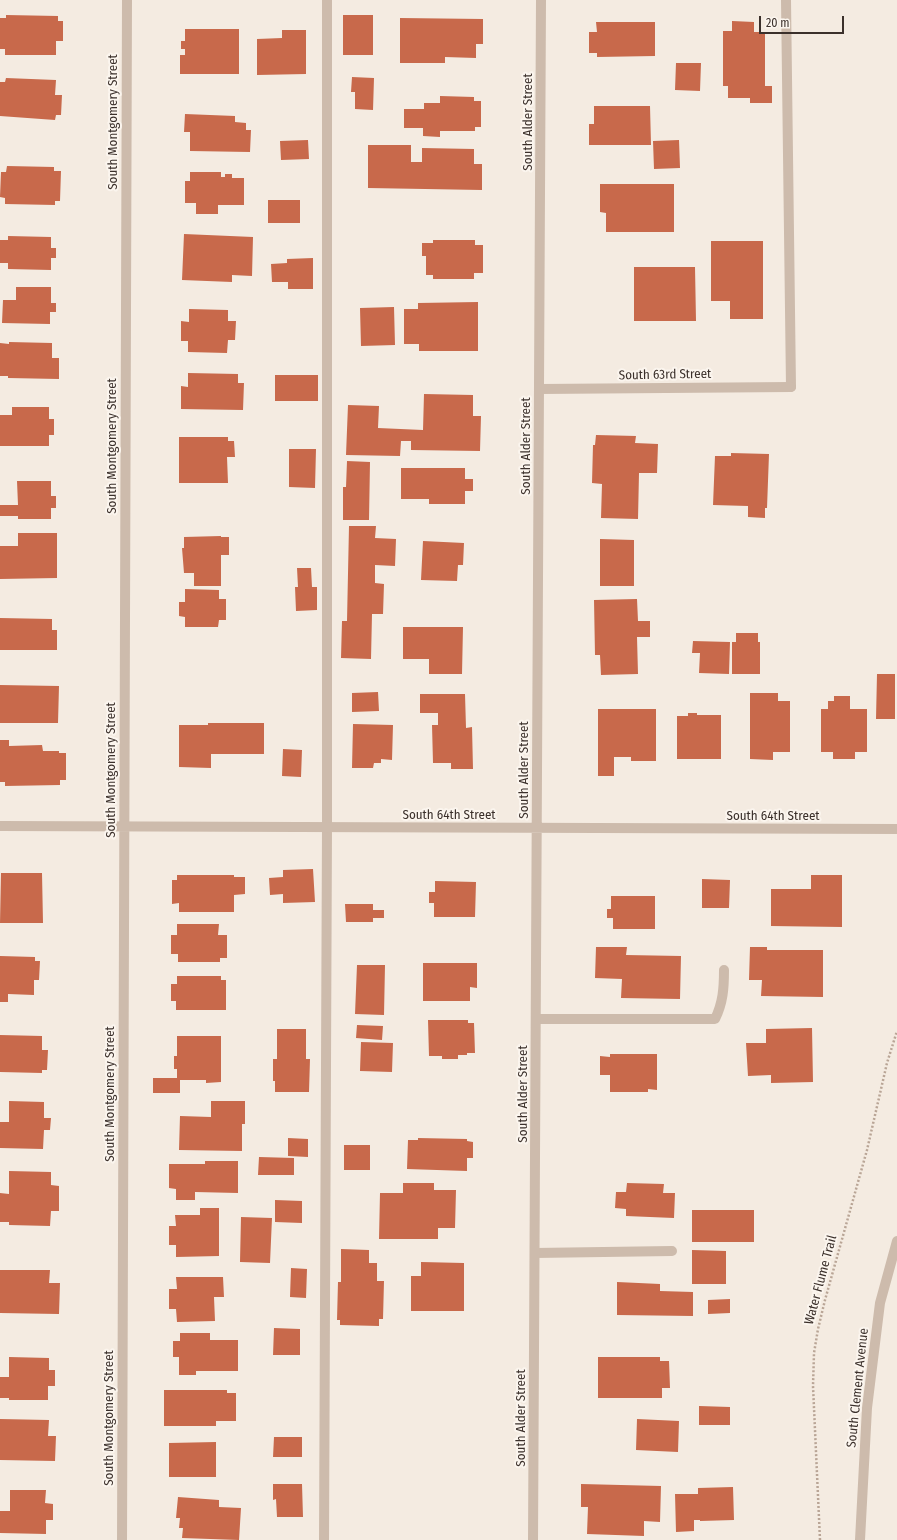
<!DOCTYPE html>
<style>
body{margin:0}
#map{position:relative;width:897px;height:1540px;overflow:hidden;background:#f4ebe1;font-family:"Fira Sans Condensed",sans-serif}
canvas{display:block}
.scale{position:absolute;left:759px;top:16px;width:85px;height:18px;box-sizing:border-box;border:2px solid #3b302b;border-top:0;padding-left:5px;font-size:12px;line-height:14px;white-space:nowrap;color:#3b302b;-webkit-text-stroke:3px #fbf5ee;paint-order:stroke}
</style>
<div id="map">
<canvas width="897" height="1540"></canvas>
<div class="scale">20 m</div>
</div>
<script>
const g = document.querySelector('canvas').getContext('2d');
g.lineJoin = 'round';
function fill(path, color) { g.fillStyle = color; g.fill(path, 'evenodd'); }
function strokePath(path, color, width, dash) { g.strokeStyle = color; g.lineWidth = width; g.lineCap = dash ? 'butt' : 'round'; g.setLineDash(dash || []); g.stroke(path); }
function drawText(font, color, halo, rows, align = 'center') {
  g.font = font + ' "Fira Sans Condensed",sans-serif'; g.lineWidth = 4; g.setLineDash([]); g.textBaseline = 'middle'; g.strokeStyle = halo; g.fillStyle = color; for (const [text, x, y, turn = 0] of rows) {
    g.save(); g.translate(x, y); g.rotate((+turn || 0) * Math.PI / 180); g.textAlign = isNaN(turn) ? turn : align; if (halo) g.strokeText(text, 0, 0); g.fillText(text, 0, 0); g.restore();
  }
}
fill(new Path2D(`
 M 6,15 L 58,16 L 58,21 L 63,21 L 63,41 L 56,41 L 56,55 L 5,55 L 5,49 L 0,49 L 0,18 L 6,18 Z
 M 343,15 L 373,15 L 373,55 L 343,55 Z
 M 400,18 L 483,19 L 483,44 L 476,44 L 476,58 L 445,57 L 445,63 L 400,63 Z
 M 732,21 L 754,22 L 754,32 L 765,32 L 765,86 L 772,86 L 772,103 L 750,103 L 750,98 L 728,98 L 728,86 L 723,86 L 723,31 L 732,31 Z
 M 596,22 L 655,22 L 655,56 L 597,57 L 597,53 L 589,53 L 589,32 L 597,32 Z
 M 185,29 L 239,29 L 239,74 L 180,74 L 180,55 L 185,55 L 185,49 L 181,49 L 181,41 L 185,41 Z
 M 282,30 L 306,30 L 306,74 L 257,75 L 257,39 L 282,38 Z
 M 676,63 L 701,63 L 700,91 L 675,90 Z
 M 352,77 L 374,78 L 373,110 L 355,109 L 355,92 L 351,92 Z
 M 6,78 L 56,80 L 55,95 L 62,95 L 61,115 L 56,115 L 55,120 L 0,116 L 0,82 L 5,82 Z
 M 440,96 L 474,97 L 474,101 L 481,101 L 481,127 L 475,127 L 475,131 L 440,131 L 440,137 L 423,136 L 423,128 L 404,128 L 404,109 L 424,109 L 424,103 L 440,103 Z
 M 594,106 L 650,106 L 651,145 L 589,145 L 589,124 L 594,124 Z
 M 185,114 L 235,116 L 235,122 L 246,123 L 246,130 L 251,130 L 250,152 L 190,151 L 190,132 L 184,132 Z
 M 308,140 L 309,159 L 281,160 L 280,141 Z
 M 679,140 L 680,168 L 654,169 L 653,141 Z
 M 368,145 L 411,145 L 411,162 L 422,162 L 422,148 L 474,149 L 474,164 L 482,164 L 482,190 L 368,188 Z
 M 7,166 L 54,167 L 54,171 L 61,171 L 60,201 L 55,201 L 55,205 L 5,204 L 5,198 L 0,197 L 1,172 L 6,172 Z
 M 190,172 L 221,172 L 221,177 L 225,177 L 225,174 L 232,174 L 232,178 L 244,178 L 244,205 L 218,205 L 218,214 L 196,214 L 196,203 L 185,203 L 185,181 L 190,181 Z
 M 600,184 L 674,184 L 674,232 L 606,232 L 606,213 L 600,212 Z
 M 268,200 L 300,200 L 300,223 L 268,223 Z
 M 184,234 L 253,237 L 252,276 L 232,275 L 232,282 L 182,280 Z
 M 8,236 L 51,237 L 51,248 L 56,248 L 56,258 L 51,258 L 51,270 L 8,269 L 8,263 L 0,263 L 0,240 L 8,240 Z
 M 433,240 L 475,240 L 475,245 L 483,245 L 483,273 L 474,273 L 474,279 L 433,279 L 433,275 L 426,275 L 426,256 L 422,256 L 422,243 L 433,243 Z
 M 711,241 L 763,241 L 763,319 L 730,319 L 730,301 L 711,301 Z
 M 313,258 L 313,289 L 288,289 L 288,282 L 272,282 L 271,264 L 287,263 L 287,259 Z
 M 634,267 L 695,267 L 696,321 L 634,321 Z
 M 16,287 L 51,287 L 51,303 L 56,303 L 56,312 L 50,312 L 50,324 L 2,323 L 3,300 L 16,300 Z
 M 478,302 L 478,351 L 419,351 L 419,344 L 404,344 L 404,309 L 418,309 L 418,303 Z
 M 394,307 L 395,345 L 361,346 L 360,308 Z
 M 189,309 L 228,310 L 228,321 L 236,321 L 235,340 L 228,340 L 227,353 L 188,352 L 188,341 L 181,341 L 181,321 L 189,322 Z
 M 9,342 L 52,343 L 52,358 L 59,358 L 59,379 L 8,378 L 8,376 L 0,376 L 0,343 L 9,344 Z
 M 188,373 L 238,374 L 238,383 L 244,383 L 243,410 L 181,409 L 181,386 L 188,387 Z
 M 275,375 L 318,375 L 318,401 L 275,401 Z
 M 424,394 L 473,395 L 473,416 L 481,416 L 480,451 L 411,450 L 411,441 L 401,441 L 400,456 L 346,455 L 348,405 L 379,406 L 378,428 L 423,430 Z
 M 12,407 L 49,407 L 49,419 L 54,419 L 54,435 L 49,435 L 49,446 L 0,446 L 0,415 L 12,415 Z
 M 596,435 L 636,436 L 635,443 L 658,444 L 657,473 L 639,473 L 638,519 L 601,518 L 602,484 L 592,483 L 593,445 L 595,445 Z
 M 179,437 L 228,437 L 228,441 L 234,441 L 235,457 L 227,457 L 228,483 L 179,483 Z
 M 289,449 L 316,449 L 315,488 L 289,487 Z
 M 731,453 L 769,454 L 767,508 L 765,508 L 765,518 L 748,517 L 748,506 L 713,505 L 715,456 L 731,456 Z
 M 347,461 L 370,462 L 369,520 L 343,520 L 343,487 L 346,487 Z
 M 401,468 L 465,468 L 465,479 L 473,479 L 473,491 L 465,491 L 465,504 L 429,504 L 429,499 L 401,499 Z
 M 17,481 L 51,481 L 51,496 L 56,496 L 56,508 L 51,508 L 51,519 L 18,519 L 18,516 L 0,516 L 0,505 L 18,505 Z
 M 349,526 L 376,526 L 375,538 L 396,539 L 395,566 L 375,565 L 375,583 L 384,584 L 383,614 L 372,614 L 371,659 L 341,658 L 342,621 L 347,621 Z
 M 18,533 L 57,533 L 57,578 L 0,579 L 0,546 L 18,546 Z
 M 221,536 L 221,537 L 229,537 L 229,555 L 221,555 L 221,586 L 194,586 L 194,573 L 184,573 L 182,548 L 184,548 L 184,537 Z
 M 600,539 L 634,540 L 634,586 L 600,586 Z
 M 423,541 L 464,543 L 463,565 L 458,565 L 457,581 L 421,580 Z
 M 297,568 L 311,568 L 312,587 L 317,587 L 317,610 L 296,611 L 295,587 L 298,587 Z
 M 185,589 L 219,590 L 219,599 L 226,599 L 226,620 L 219,620 L 218,627 L 185,627 L 185,617 L 179,616 L 179,602 L 185,602 Z
 M 637,599 L 638,621 L 650,621 L 650,637 L 637,637 L 638,674 L 601,675 L 600,655 L 595,655 L 594,600 Z
 M 0,618 L 52,619 L 52,630 L 57,630 L 57,650 L 0,650 Z
 M 403,627 L 463,627 L 462,674 L 429,674 L 429,659 L 403,659 Z
 M 736,633 L 758,633 L 758,642 L 760,642 L 760,674 L 732,674 L 732,642 L 736,642 Z
 M 693,641 L 730,642 L 729,674 L 699,673 L 700,653 L 692,653 Z
 M 877,674 L 895,674 L 895,719 L 876,719 Z
 M 0,685 L 59,686 L 58,723 L 0,723 Z
 M 378,692 L 379,711 L 352,712 L 352,693 Z
 M 750,693 L 778,693 L 778,701 L 790,701 L 790,752 L 773,752 L 773,760 L 750,759 Z
 M 420,694 L 465,694 L 466,728 L 472,727 L 473,769 L 451,769 L 451,763 L 433,763 L 432,725 L 438,725 L 438,713 L 420,713 Z
 M 834,696 L 850,696 L 850,709 L 867,709 L 867,752 L 855,752 L 855,759 L 833,759 L 833,752 L 821,752 L 821,709 L 828,709 L 828,701 L 834,701 Z
 M 598,709 L 656,709 L 656,761 L 631,761 L 631,757 L 614,757 L 614,776 L 598,776 Z
 M 688,713 L 697,713 L 697,715 L 721,715 L 721,759 L 677,759 L 677,716 L 688,716 Z
 M 208,723 L 264,723 L 264,754 L 211,754 L 211,768 L 179,767 L 179,725 L 208,725 Z
 M 353,724 L 393,725 L 392,760 L 381,759 L 381,763 L 374,763 L 373,768 L 352,768 Z
 M 0,740 L 9,740 L 9,746 L 42,745 L 43,751 L 59,751 L 59,753 L 66,753 L 66,780 L 60,780 L 60,785 L 5,786 L 5,782 L 0,782 Z
 M 283,749 L 302,750 L 301,777 L 282,776 Z
 M 313,869 L 315,902 L 283,903 L 283,894 L 270,895 L 269,878 L 283,877 L 283,870 Z
 M 1,873 L 42,873 L 43,923 L 0,923 Z
 M 177,875 L 234,875 L 234,877 L 245,877 L 245,894 L 234,895 L 234,912 L 179,912 L 179,903 L 172,904 L 172,880 L 177,880 Z
 M 811,875 L 842,875 L 842,927 L 771,926 L 771,889 L 811,889 Z
 M 702,879 L 730,880 L 729,908 L 702,908 Z
 M 435,881 L 476,882 L 475,917 L 434,917 L 434,903 L 429,903 L 429,892 L 435,892 Z
 M 611,896 L 655,896 L 655,929 L 613,929 L 613,918 L 607,918 L 607,909 L 611,909 Z
 M 345,904 L 373,904 L 373,910 L 384,910 L 384,918 L 373,918 L 373,922 L 346,922 Z
 M 177,924 L 219,924 L 218,935 L 227,935 L 227,958 L 220,958 L 220,962 L 178,962 L 178,954 L 171,954 L 171,935 L 177,935 Z
 M 596,947 L 627,947 L 626,955 L 681,956 L 680,999 L 621,998 L 622,979 L 595,978 Z
 M 750,947 L 767,947 L 767,950 L 823,950 L 823,997 L 761,996 L 762,980 L 749,980 Z
 M 0,956 L 35,957 L 35,961 L 40,961 L 39,980 L 34,980 L 34,995 L 8,994 L 8,1002 L 0,1002 Z
 M 423,963 L 477,963 L 477,988 L 470,987 L 470,1001 L 423,1001 Z
 M 357,965 L 385,965 L 384,1015 L 355,1014 Z
 M 177,976 L 221,976 L 221,980 L 226,980 L 226,1010 L 176,1010 L 176,1001 L 171,1001 L 171,984 L 177,984 Z
 M 428,1020 L 468,1020 L 468,1023 L 474,1023 L 475,1053 L 467,1053 L 467,1055 L 458,1055 L 458,1059 L 442,1059 L 442,1056 L 429,1056 Z
 M 357,1025 L 383,1026 L 382,1040 L 356,1038 Z
 M 812,1028 L 813,1082 L 771,1083 L 771,1075 L 748,1076 L 746,1043 L 766,1043 L 766,1029 Z
 M 277,1029 L 306,1029 L 306,1059 L 310,1059 L 309,1092 L 275,1092 L 275,1081 L 273,1081 L 273,1059 L 277,1059 Z
 M 0,1035 L 42,1036 L 42,1050 L 48,1050 L 47,1070 L 42,1070 L 42,1073 L 0,1072 Z
 M 177,1036 L 221,1036 L 221,1082 L 206,1083 L 206,1080 L 180,1080 L 180,1093 L 153,1093 L 153,1078 L 177,1078 L 177,1069 L 174,1069 L 174,1056 L 177,1056 Z
 M 361,1042 L 393,1043 L 392,1072 L 360,1071 Z
 M 610,1054 L 657,1054 L 657,1090 L 648,1089 L 648,1092 L 610,1092 L 610,1075 L 600,1075 L 600,1056 L 610,1057 Z
 M 9,1101 L 44,1102 L 44,1118 L 51,1118 L 50,1130 L 44,1130 L 43,1149 L 0,1148 L 0,1122 L 9,1122 Z
 M 211,1101 L 245,1101 L 245,1124 L 242,1124 L 242,1151 L 179,1150 L 180,1116 L 211,1117 Z
 M 288,1138 L 308,1139 L 308,1157 L 288,1156 Z
 M 418,1138 L 467,1139 L 467,1141 L 473,1142 L 473,1158 L 467,1158 L 467,1171 L 407,1169 L 408,1140 L 418,1140 Z
 M 344,1145 L 370,1145 L 370,1170 L 344,1170 Z
 M 259,1157 L 294,1158 L 294,1175 L 258,1175 Z
 M 205,1161 L 238,1161 L 238,1193 L 195,1192 L 195,1200 L 176,1200 L 176,1189 L 169,1188 L 169,1164 L 205,1164 Z
 M 9,1171 L 51,1172 L 51,1185 L 59,1186 L 59,1211 L 51,1211 L 50,1226 L 9,1225 L 9,1222 L 0,1222 L 0,1193 L 9,1194 Z
 M 403,1183 L 434,1183 L 434,1190 L 456,1190 L 455,1228 L 438,1228 L 438,1239 L 379,1239 L 380,1193 L 403,1193 Z
 M 627,1183 L 664,1184 L 663,1193 L 675,1193 L 674,1218 L 626,1216 L 626,1209 L 615,1208 L 616,1192 L 626,1192 Z
 M 275,1200 L 302,1201 L 302,1223 L 275,1222 Z
 M 200,1208 L 219,1208 L 219,1256 L 176,1257 L 176,1245 L 169,1245 L 169,1226 L 176,1226 L 175,1215 L 200,1215 Z
 M 692,1210 L 754,1210 L 754,1242 L 692,1242 Z
 M 241,1217 L 272,1218 L 270,1263 L 240,1262 Z
 M 341,1249 L 369,1250 L 369,1263 L 377,1263 L 377,1281 L 384,1281 L 383,1319 L 379,1319 L 379,1326 L 340,1325 L 340,1320 L 337,1320 L 338,1282 L 341,1282 Z
 M 692,1250 L 726,1251 L 726,1284 L 692,1284 Z
 M 421,1262 L 464,1263 L 464,1311 L 411,1311 L 411,1276 L 421,1276 Z
 M 291,1268 L 307,1269 L 306,1298 L 290,1297 Z
 M 0,1270 L 50,1270 L 49,1283 L 60,1283 L 59,1314 L 0,1313 Z
 M 176,1277 L 223,1277 L 224,1297 L 214,1297 L 215,1321 L 177,1322 L 176,1309 L 169,1309 L 169,1289 L 177,1289 Z
 M 617,1282 L 660,1284 L 660,1291 L 693,1292 L 693,1316 L 617,1315 Z
 M 730,1299 L 730,1313 L 708,1314 L 708,1300 Z
 M 274,1328 L 300,1329 L 300,1355 L 273,1355 Z
 M 180,1333 L 210,1333 L 210,1340 L 238,1340 L 238,1371 L 196,1371 L 196,1375 L 179,1375 L 179,1357 L 173,1357 L 173,1341 L 180,1341 Z
 M 9,1357 L 49,1358 L 49,1370 L 55,1370 L 55,1386 L 48,1386 L 48,1400 L 9,1400 L 9,1398 L 0,1398 L 0,1377 L 9,1377 Z
 M 598,1357 L 660,1357 L 660,1361 L 669,1361 L 670,1388 L 662,1388 L 662,1398 L 598,1398 Z
 M 164,1390 L 227,1390 L 227,1393 L 236,1393 L 236,1421 L 216,1421 L 216,1426 L 164,1426 Z
 M 699,1406 L 730,1407 L 730,1425 L 699,1425 Z
 M 0,1419 L 49,1420 L 48,1436 L 56,1436 L 55,1461 L 0,1460 Z
 M 637,1419 L 679,1421 L 678,1452 L 636,1450 Z
 M 274,1437 L 302,1437 L 302,1457 L 273,1457 Z
 M 216,1442 L 216,1477 L 169,1477 L 169,1443 Z
 M 273,1484 L 302,1484 L 303,1517 L 277,1517 L 276,1499 L 273,1500 Z
 M 581,1484 L 661,1486 L 660,1522 L 644,1521 L 644,1536 L 587,1534 L 588,1507 L 581,1507 Z
 M 733,1487 L 734,1520 L 700,1521 L 700,1520 L 694,1520 L 694,1531 L 676,1532 L 675,1494 L 698,1494 L 698,1488 Z
 M 10,1490 L 46,1490 L 45,1503 L 53,1504 L 53,1520 L 46,1520 L 46,1534 L 0,1533 L 0,1511 L 10,1511 Z
 M 178,1497 L 219,1500 L 219,1507 L 241,1508 L 239,1540 L 182,1538 L 183,1528 L 179,1528 L 180,1518 L 176,1518 Z`), '#c8694b');
strokePath(new Path2D(`
 M 820,1540 L 813,1386 L 814,1353 L 818,1329 L 825,1300 L 867,1150 L 887,1063 L 897,1031`), '#b9a596', 2.5, [2, 2]);
strokePath(new Path2D(`
 M 786,0 L 791,387
 M 536,1019 L 715,1019 C 723,1003 724,988 724,970
 M 535,1253 L 672,1251
 M 324,1540 L 327,827 L 327,0`), '#cdbbac', 10);
strokePath(new Path2D(`
 M 540,389 L 791,387
 M 0,826 L 897,829
 M 122,1540 L 127,0
 M 533,1540 L 541,0
 M 860,1540 L 867,1408 L 880,1303 L 897,1241`), '#cdbbac', 10);
drawText('13px', '#3b302b', '#fbf5ee', [
 ["South Montgomery Street",113,122,-90],
 ["South Alder Street",528,122,-90],
 ["South 63rd Street",665,375,-1],
 ["South Montgomery Street",112,446,-90],
 ["South Alder Street",526,446,-90],
 ["South Montgomery Street",111,770,-90],
 ["South Alder Street",524,770,-90],
 ["South 64th Street",449,815],
 ["South 64th Street",773,816],
 ["South Montgomery Street",110,1094,-90],
 ["South Alder Street",523,1094,-90],
 ["Water Flume Trail",821,1280,-75],
 ["South Clement Avenue",858,1388,-84],
 ["South Montgomery Street",109,1418,-90],
 ["South Alder Street",521,1418,-90]
]);
</script>
